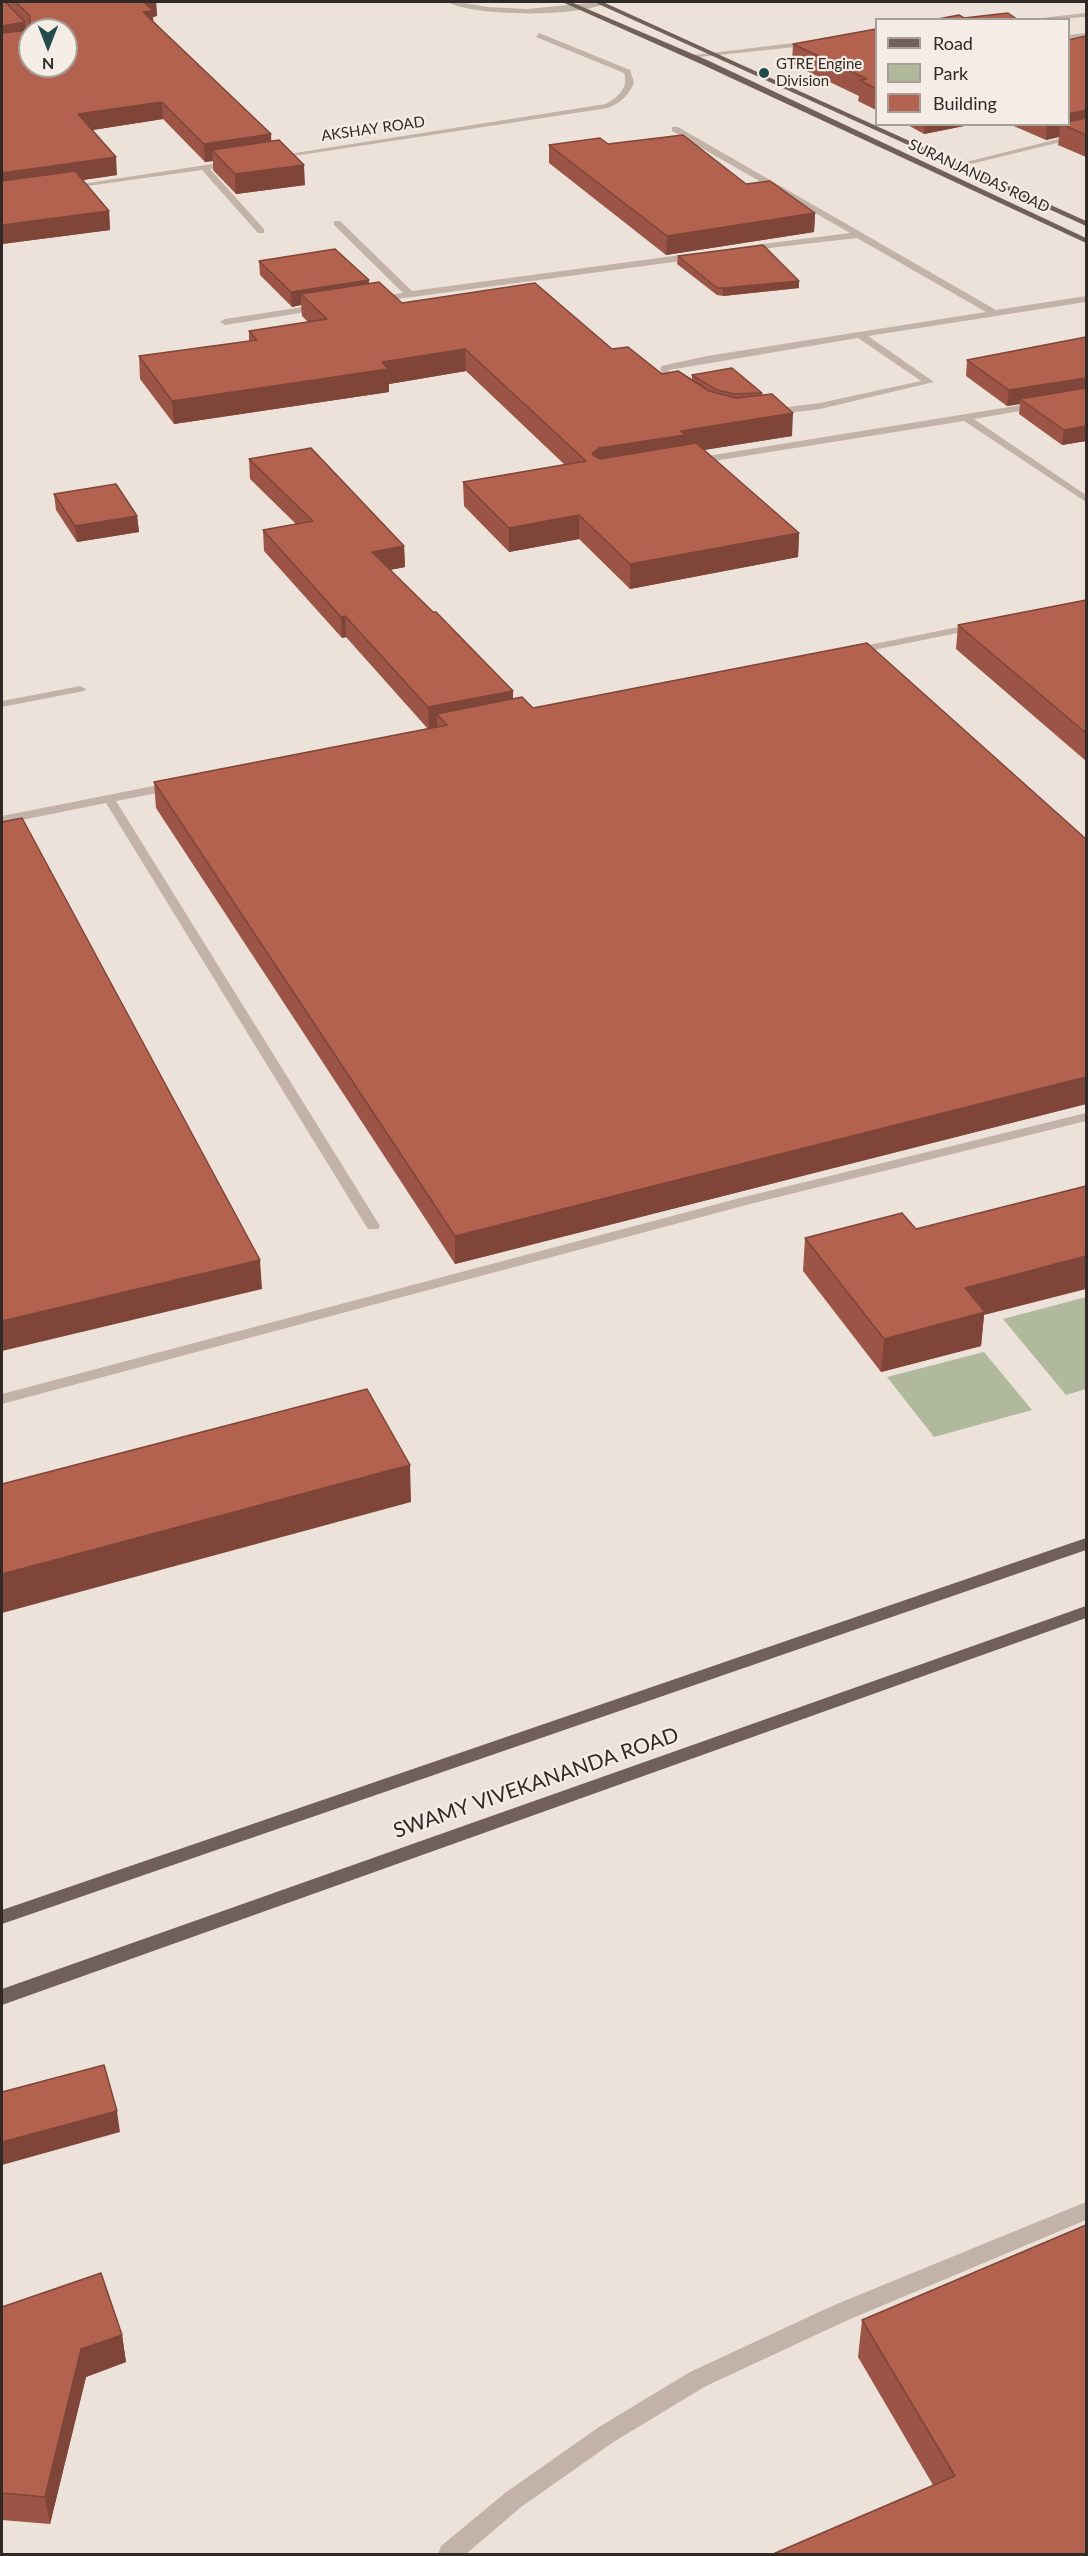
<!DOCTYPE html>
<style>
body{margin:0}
#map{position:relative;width:1088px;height:2556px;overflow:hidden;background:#ede2d9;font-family:Lato,sans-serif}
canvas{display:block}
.frame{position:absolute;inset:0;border:3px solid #312926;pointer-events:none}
.legend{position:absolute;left:875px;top:18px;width:195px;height:108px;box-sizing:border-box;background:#f5ede5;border:2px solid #a79f99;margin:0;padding:8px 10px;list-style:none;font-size:18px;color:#312926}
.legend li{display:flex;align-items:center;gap:12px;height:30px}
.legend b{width:30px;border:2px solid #a79f99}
.north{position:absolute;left:18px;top:18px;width:60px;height:60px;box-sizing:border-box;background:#f5ede5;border:2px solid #a79f99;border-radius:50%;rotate:180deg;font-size:16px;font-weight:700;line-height:24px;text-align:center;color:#312926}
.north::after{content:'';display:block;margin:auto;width:21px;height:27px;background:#224c4c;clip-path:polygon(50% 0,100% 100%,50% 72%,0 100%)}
</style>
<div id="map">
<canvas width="1088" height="2556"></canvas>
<div class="frame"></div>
<ul class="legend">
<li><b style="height:8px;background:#716059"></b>Road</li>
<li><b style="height:16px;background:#b1b99c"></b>Park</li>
<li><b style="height:16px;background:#b46250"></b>Building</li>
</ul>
<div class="north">N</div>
</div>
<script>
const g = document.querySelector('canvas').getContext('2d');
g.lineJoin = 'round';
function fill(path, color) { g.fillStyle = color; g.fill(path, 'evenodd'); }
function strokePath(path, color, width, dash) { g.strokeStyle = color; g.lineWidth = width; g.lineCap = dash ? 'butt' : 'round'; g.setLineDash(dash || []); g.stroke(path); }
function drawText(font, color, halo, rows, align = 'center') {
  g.font = font + ' Lato,sans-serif'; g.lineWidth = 4.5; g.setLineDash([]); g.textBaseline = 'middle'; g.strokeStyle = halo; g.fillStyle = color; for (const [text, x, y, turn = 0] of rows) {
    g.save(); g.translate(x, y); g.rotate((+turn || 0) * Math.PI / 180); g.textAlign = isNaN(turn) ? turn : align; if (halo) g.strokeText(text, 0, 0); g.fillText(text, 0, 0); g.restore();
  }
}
fill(new Path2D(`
 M 1086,1297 L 1086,1389 L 1066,1395 L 1003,1319 Z
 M 984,1352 L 1032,1410 L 934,1437 L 887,1377 Z`), '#b1b99c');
fill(new Path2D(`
 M 448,2 L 458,2 L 488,7 L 527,9 L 598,2 L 606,3 C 580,17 474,17 448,2 Z
 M 1086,13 L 1086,17 L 1038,20 L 1041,18 Z
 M 539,33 L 630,70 L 634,82 C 630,95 620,103 608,108 L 274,159 L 270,157 L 606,104 C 618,97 629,88 624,73 L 536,37 Z
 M 1086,33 L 1086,37 L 1068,39 L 1068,35 Z
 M 811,41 L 814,45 L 690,58 L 686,56 Z
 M 672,127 L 678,127 L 996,310 L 1086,296 L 1086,302 L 868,336 L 934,382 L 820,409 L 771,415 L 766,412 L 771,409 L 820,403 L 921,381 L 858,338 L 669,370 L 670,377 L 682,386 L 674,388 L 660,378 L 661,366 L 707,356 L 986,312 L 857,238 L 744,251 L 744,247 L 747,246 L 850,233 L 672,131 Z
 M 1086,132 L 1086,136 L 954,168 L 950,166 Z
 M 232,161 L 236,163 L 235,165 L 210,169 L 264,229 L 264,233 L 258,233 L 202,170 L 66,189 L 62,187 Z
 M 334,221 L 340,221 L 412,291 L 696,253 L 700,256 L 696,259 L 375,302 L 372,301 L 372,297 L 403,293 L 334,225 Z
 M 322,304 L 326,307 L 325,309 L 225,325 L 220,322 L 225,319 Z
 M 1040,402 L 1045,405 L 1043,407 L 974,419 L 1086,495 L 1086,502 L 964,421 L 695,464 L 690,461 L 695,458 Z
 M 978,623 L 982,624 L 982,628 L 854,654 L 848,651 L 854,648 Z
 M 80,686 L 86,689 L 84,691 L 2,707 L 2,701 Z
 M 174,782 L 178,783 L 178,789 L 116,801 L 380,1226 L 378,1229 L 368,1229 L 366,1226 L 106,803 L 2,824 L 2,816 Z
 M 1086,1113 L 1086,1121 L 750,1204 L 2,1404 L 2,1394 L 740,1198 Z
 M 1086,2202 L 1086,2220 L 848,2320 L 706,2386 L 615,2441 L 521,2507 L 466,2554 L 438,2554 L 441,2546 L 505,2493 L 599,2427 L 690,2372 L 832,2306 Z`), '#c3b2a7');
fill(new Path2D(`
 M 562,2 L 571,2 L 707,60 L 1086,238 L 1086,243 L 701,64 Z
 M 594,2 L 603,2 L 1086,221 L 1086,226 Z
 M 1086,1538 L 1086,1550 L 2,1924 L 2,1910 Z
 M 1086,1606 L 1086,1618 L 2,2005 L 2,1989 Z`), '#716059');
fill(new Path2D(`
 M 2,2 L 156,2 L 157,16 L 153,17 L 153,21 L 271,142 L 305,185 L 236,194 L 213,170 L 213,161 L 205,162 L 163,119 L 92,130 L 117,175 L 82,180 L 109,211 L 110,230 L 2,244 Z
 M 876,29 L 876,110 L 858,101 L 859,96 L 792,64 L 793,44 Z
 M 1086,36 L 1086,157 L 1058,145 L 1059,137 L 1046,140 L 1009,124 L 1068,124 Z
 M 906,124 L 974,124 L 924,134 Z
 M 608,144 L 746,184 L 815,213 L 814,232 L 666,255 L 549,163 L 549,145 Z
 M 678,256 L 799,288 L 723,296 L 717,295 L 677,264 Z
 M 259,261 L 369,280 L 369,284 L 402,303 L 612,349 L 662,374 L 692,380 L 692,375 L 762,393 L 762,395 L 792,436 L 703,450 L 799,533 L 798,557 L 630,589 L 579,539 L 509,552 L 464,506 L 463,482 L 565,465 L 466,371 L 389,384 L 389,392 L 174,424 L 140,379 L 139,356 L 249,341 L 249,331 L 308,322 L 302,316 L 301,305 L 292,307 L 260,275 Z
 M 1086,337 L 1086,441 L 1062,445 L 1019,414 L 1020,404 L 1007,406 L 966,376 L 967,360 Z
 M 249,459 L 404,546 L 405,567 L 390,570 L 513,691 L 513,699 L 533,708 L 1086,839 L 1086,1104 L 455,1264 L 156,808 L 154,782 L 428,729 L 346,637 L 342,638 L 264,551 L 263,530 L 296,524 L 250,479 Z
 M 54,494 L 137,516 L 139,532 L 77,542 L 56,510 Z
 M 1086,600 L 1086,761 L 956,649 L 958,625 Z
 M 805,1238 L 984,1315 L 981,1346 L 881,1372 L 803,1271 Z
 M 2,2307 L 122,2335 L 126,2362 L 86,2377 L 50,2524 L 2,2520 Z
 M 862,2320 L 1086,2554 L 933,2485 L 858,2357 Z`), '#9b5445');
fill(new Path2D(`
 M 143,2 L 156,2 L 157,16 L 153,17 L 154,27 L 145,28 Z
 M 25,22 L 26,39 L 2,44 L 2,26 Z
 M 162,102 L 163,119 L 80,132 L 78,114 Z
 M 1086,110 L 1086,130 L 1068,124 L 1068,114 Z
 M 925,124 L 974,124 L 924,134 Z
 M 1047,124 L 1060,124 L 1059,137 L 1046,140 Z
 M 271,134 L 272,152 L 212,150 L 213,161 L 205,162 L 204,144 Z
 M 116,157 L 117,175 L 2,192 L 2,173 Z
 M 304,165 L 305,185 L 236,194 L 235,174 Z
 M 109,211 L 110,230 L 2,244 L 2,225 Z
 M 815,213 L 814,232 L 666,255 L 667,236 Z
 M 369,280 L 369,295 L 301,294 L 301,305 L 292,307 L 291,292 Z
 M 799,281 L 799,288 L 723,296 L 723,288 Z
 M 465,349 L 466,371 L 389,384 L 389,392 L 174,424 L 172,401 L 382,362 Z
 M 1086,378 L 1086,393 L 1020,399 L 1020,404 L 1007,406 L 1009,390 Z
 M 793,413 L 792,436 L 685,453 L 599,472 L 592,453 L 599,448 L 681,431 Z
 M 1086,426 L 1086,441 L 1062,445 L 1064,430 Z
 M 579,515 L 579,539 L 509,552 L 509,528 Z
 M 137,516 L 139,532 L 77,542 L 75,526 Z
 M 799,533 L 798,557 L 630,589 L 630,564 Z
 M 404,546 L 405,567 L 373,573 L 372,552 Z
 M 345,616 L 346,637 L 342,638 L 341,617 Z
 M 513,691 L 513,712 L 437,714 L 437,727 L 429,729 L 428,707 Z
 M 1086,1077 L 1086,1104 L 455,1264 L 455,1236 Z
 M 1086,1256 L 1086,1289 L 984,1315 L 981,1346 L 881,1372 L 884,1339 L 965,1288 Z
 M 260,1260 L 262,1289 L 2,1351 L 2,1321 Z
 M 410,1465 L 411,1502 L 2,1613 L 2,1574 Z
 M 117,2111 L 120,2132 L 2,2165 L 2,2142 Z
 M 122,2335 L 126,2362 L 86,2377 L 50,2524 L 45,2497 L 81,2349 Z`), '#7e4538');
const building = new Path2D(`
 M 2,2 L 5,2 L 25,22 L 2,26 Z
 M 16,2 L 144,2 L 153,11 L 143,12 L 271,134 L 204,144 L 162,102 L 78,114 L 116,157 L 2,173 L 2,33 L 30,30 L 30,16 ZM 30,30 L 66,30 L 66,66 L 30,66 Z
 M 1008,13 L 1018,20 L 933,20 L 959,15 L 964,18 Z
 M 876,29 L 876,89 L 860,80 L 867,79 L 793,44 Z
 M 1086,36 L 1086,110 L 1068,114 L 1068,40 Z
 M 1086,118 L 1086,135 L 1062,124 L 1068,124 L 1068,122 Z
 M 683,135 L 746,184 L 770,181 L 815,213 L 667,236 L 549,145 L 600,138 L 608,144 Z
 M 279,140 L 304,165 L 235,174 L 212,150 Z
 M 75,171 L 109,211 L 2,225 L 2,181 Z
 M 763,245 L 799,281 L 723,288 L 717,288 L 678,256 Z
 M 335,249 L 369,280 L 291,292 L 259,261 Z
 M 379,282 L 402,303 L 535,283 L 612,349 L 628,347 L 662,374 L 678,371 L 709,391 L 736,398 L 772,394 L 793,413 L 681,431 L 685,435 L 599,448 L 592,453 L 593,455 L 600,459 L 696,443 L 799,533 L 630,564 L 579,515 L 509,528 L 463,482 L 586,461 L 465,349 L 382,362 L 388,369 L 172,401 L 139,356 L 257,340 L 249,331 L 327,319 L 301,294 Z
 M 1086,337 L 1086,378 L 1009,390 L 967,360 Z
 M 732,368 L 762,393 L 734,394 L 717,390 L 692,375 Z
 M 1086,388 L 1086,426 L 1064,430 L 1020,399 Z
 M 311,448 L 404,546 L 372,552 L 433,612 L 436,612 L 513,691 L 428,707 L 345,616 L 341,617 L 263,530 L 313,521 L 249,459 Z
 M 116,484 L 137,516 L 75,526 L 54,494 Z
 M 1086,600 L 1086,733 L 958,625 Z
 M 867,643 L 1086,839 L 1086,1077 L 455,1236 L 154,782 L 447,725 L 437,714 L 522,697 L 533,708 Z
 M 22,818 L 260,1260 L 2,1321 L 2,822 Z
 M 1086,1186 L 1086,1256 L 965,1288 L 985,1312 L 884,1339 L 805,1238 L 902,1213 L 916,1229 Z
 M 367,1389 L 410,1465 L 2,1574 L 2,1484 Z
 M 104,2065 L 117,2111 L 2,2142 L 2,2092 Z
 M 1086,2225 L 1086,2554 L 773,2554 L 955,2476 L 862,2320 Z
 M 101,2273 L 122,2335 L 81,2349 L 45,2497 L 2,2493 L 2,2307 Z`);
fill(building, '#b46250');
strokePath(building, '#7e4538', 1.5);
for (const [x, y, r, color] of [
 [764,73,6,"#224c4c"]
]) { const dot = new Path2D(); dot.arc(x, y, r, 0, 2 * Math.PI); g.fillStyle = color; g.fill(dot); strokePath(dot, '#f5ede5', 2); }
drawText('15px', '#312926', '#f5ede5', [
 ["GTRE Engine",776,64],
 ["Division",776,81]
], 'left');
drawText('15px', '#312926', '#f5ede5', [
 ["AKSHAY ROAD",373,129,-8],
 ["SURANJANDAS ROAD",979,176,25]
]);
drawText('21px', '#312926', '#f5ede5', [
 ["SWAMY VIVEKANANDA ROAD",536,1783,-19]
]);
</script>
